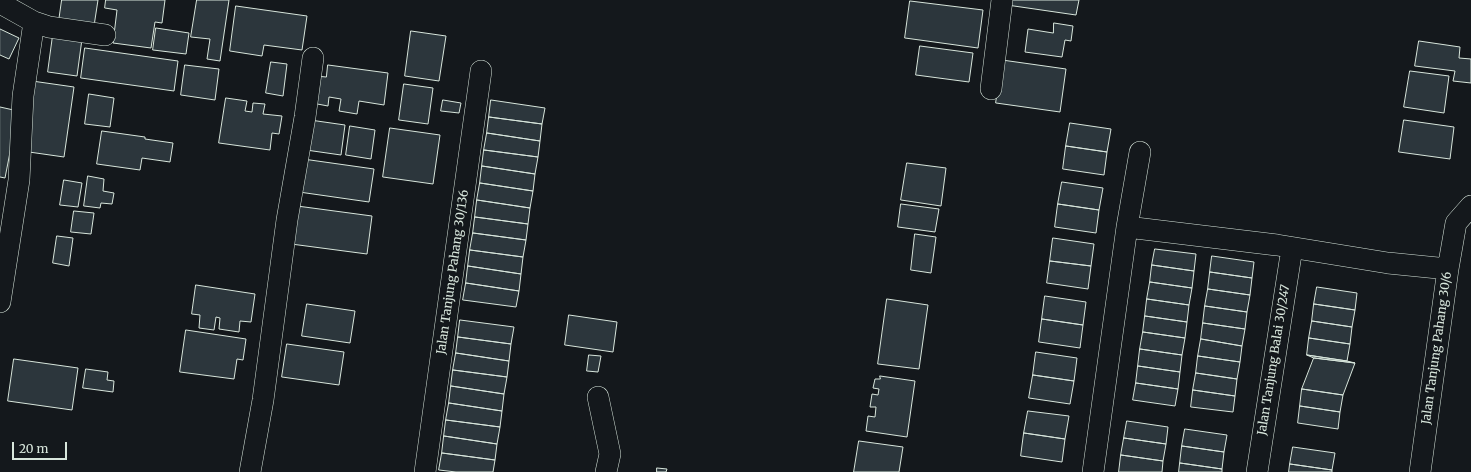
<!DOCTYPE html>
<style>
body{margin:0}
#map{position:relative;width:1471px;height:472px;overflow:hidden;background:#14181c;font-family:Merriweather,serif}
canvas{display:block}
.scale{position:absolute;left:12px;top:442px;width:55px;height:18px;box-sizing:border-box;border:2px solid #d8e6dc;border-top:0;padding-left:5px;font-size:12px;line-height:14px;white-space:nowrap;color:#d8e6dc;-webkit-text-stroke:3px #14181c;paint-order:stroke}
</style>
<div id="map">
<canvas width="1471" height="472"></canvas>
<div class="scale">20 m</div>
</div>
<script>
const g = document.querySelector('canvas').getContext('2d');
g.lineJoin = 'round';
function fill(path, color) { g.fillStyle = color; g.fill(path, 'evenodd'); }
function strokePath(path, color, width, dash) { g.strokeStyle = color; g.lineWidth = width; g.lineCap = dash ? 'butt' : 'round'; g.setLineDash(dash || []); g.stroke(path); }
function drawText(font, color, halo, rows, align = 'center') {
  g.font = font + ' Merriweather,serif'; g.lineWidth = 3; g.setLineDash([]); g.textBaseline = 'middle'; g.strokeStyle = halo; g.fillStyle = color; for (const [text, x, y, turn = 0] of rows) {
    g.save(); g.translate(x, y); g.rotate((+turn || 0) * Math.PI / 180); g.textAlign = isNaN(turn) ? turn : align; if (halo) g.strokeText(text, 0, 0); g.fillText(text, 0, 0); g.restore();
  }
}
const building = new Path2D(`
 M 62,0 L 98,0 L 94,26 L 59,21 Z
 M 106,0 L 165,0 L 162,23 L 155,22 L 151,48 L 113,43 L 117,10 L 105,8 Z
 M 197,0 L 229,0 L 220,61 L 207,59 L 210,39 L 191,37 Z
 M 1007,0 L 1079,0 L 1076,15 L 1007,5 Z
 M 910,1 L 983,10 L 978,48 L 905,38 Z
 M 236,6 L 307,16 L 302,50 L 264,45 L 262,56 L 230,51 Z
 M 1054,23 L 1073,26 L 1071,41 L 1065,40 L 1062,57 L 1025,52 L 1028,29 L 1053,33 Z
 M 156,28 L 189,33 L 186,54 L 153,50 Z
 M 0,29 L 19,38 L 9,59 L 0,55 Z
 M 411,31 L 446,36 L 439,81 L 405,76 Z
 M 53,35 L 82,39 L 77,76 L 48,72 Z
 M 1419,41 L 1460,47 L 1459,58 L 1471,59 L 1471,83 L 1453,81 L 1455,71 L 1415,66 Z
 M 920,46 L 973,53 L 969,82 L 916,75 Z
 M 85,48 L 178,61 L 174,91 L 81,78 Z
 M 1002,60 L 1066,69 L 1060,112 L 996,103 Z
 M 271,62 L 287,64 L 283,96 L 266,93 Z
 M 185,65 L 219,69 L 215,100 L 181,95 Z
 M 328,65 L 388,73 L 384,105 L 359,101 L 357,114 L 339,111 L 341,99 L 329,97 L 328,106 L 312,103 L 316,76 L 326,77 Z
 M 1410,71 L 1449,76 L 1444,113 L 1404,107 Z
 M 32,81 L 74,87 L 64,157 L 22,151 Z
 M 404,84 L 433,88 L 428,124 L 399,120 Z
 M 89,94 L 114,98 L 110,127 L 85,124 Z
 M 226,98 L 247,101 L 245,111 L 252,112 L 253,103 L 265,104 L 263,114 L 282,116 L 279,134 L 272,133 L 270,150 L 219,143 Z
 M 443,100 L 461,103 L 459,113 L 441,111 Z
 M 491,100 L 545,108 L 542,124 L 489,117 Z
 M 0,107 L 18,111 L 5,178 L 0,177 Z
 M 489,117 L 542,124 L 540,141 L 487,133 Z
 M 310,120 L 345,125 L 341,155 L 306,150 Z
 M 1404,120 L 1454,127 L 1450,159 L 1399,152 Z
 M 1070,123 L 1111,129 L 1107,152 L 1066,146 Z
 M 350,126 L 375,130 L 371,159 L 346,155 Z
 M 390,128 L 440,135 L 433,184 L 383,177 Z
 M 102,131 L 145,137 L 145,139 L 173,143 L 170,162 L 142,158 L 140,170 L 97,164 Z
 M 487,133 L 540,141 L 538,157 L 484,150 Z
 M 1066,146 L 1107,152 L 1104,175 L 1063,169 Z
 M 484,150 L 538,157 L 535,174 L 482,166 Z
 M 303,159 L 374,169 L 369,202 L 299,192 Z
 M 907,163 L 946,168 L 941,206 L 901,200 Z
 M 482,166 L 535,174 L 533,191 L 480,183 Z
 M 88,176 L 104,179 L 103,191 L 114,193 L 112,204 L 101,203 L 100,208 L 84,206 Z
 M 64,180 L 82,183 L 78,207 L 60,205 Z
 M 1062,182 L 1103,188 L 1099,210 L 1058,204 Z
 M 480,183 L 533,191 L 530,208 L 477,200 Z
 M 477,200 L 530,208 L 528,224 L 475,217 Z
 M 901,204 L 939,209 L 935,232 L 898,227 Z
 M 1058,204 L 1099,210 L 1096,233 L 1055,227 Z
 M 297,206 L 372,216 L 367,254 L 291,244 Z
 M 74,211 L 94,213 L 91,234 L 71,232 Z
 M 475,217 L 528,224 L 526,240 L 473,233 Z
 M 473,233 L 526,240 L 523,257 L 470,250 Z
 M 915,234 L 936,237 L 931,273 L 911,270 Z
 M 57,236 L 73,238 L 69,266 L 53,263 Z
 M 1053,238 L 1094,244 L 1091,266 L 1050,261 Z
 M 1155,249 L 1196,254 L 1194,271 L 1152,265 Z
 M 470,250 L 523,257 L 521,274 L 468,266 Z
 M 1212,256 L 1254,262 L 1252,278 L 1210,272 Z
 M 1050,261 L 1091,266 L 1088,289 L 1047,283 Z
 M 1152,265 L 1194,271 L 1192,288 L 1150,282 Z
 M 468,266 L 521,274 L 519,291 L 466,283 Z
 M 1210,272 L 1252,278 L 1250,295 L 1208,289 Z
 M 1150,282 L 1192,288 L 1189,305 L 1147,299 Z
 M 466,283 L 519,291 L 516,307 L 463,300 Z
 M 196,285 L 255,294 L 251,322 L 240,321 L 239,332 L 219,329 L 220,318 L 216,317 L 214,330 L 199,328 L 200,315 L 192,314 Z
 M 1317,287 L 1357,293 L 1355,310 L 1314,304 Z
 M 1208,289 L 1250,295 L 1247,312 L 1205,306 Z
 M 1045,296 L 1086,302 L 1083,325 L 1042,319 Z
 M 887,299 L 928,305 L 919,369 L 878,364 Z
 M 1147,299 L 1189,305 L 1187,322 L 1145,316 Z
 M 307,304 L 355,311 L 350,343 L 302,336 Z
 M 1314,304 L 1355,310 L 1352,327 L 1312,321 Z
 M 1205,306 L 1247,312 L 1245,329 L 1203,323 Z
 M 569,315 L 617,322 L 613,352 L 565,345 Z
 M 1145,316 L 1187,322 L 1185,338 L 1143,332 Z
 M 1042,319 L 1083,325 L 1080,348 L 1039,342 Z
 M 460,320 L 514,327 L 511,344 L 458,337 Z
 M 1312,321 L 1352,327 L 1350,344 L 1309,338 Z
 M 1203,323 L 1245,329 L 1242,346 L 1201,339 Z
 M 186,330 L 246,339 L 243,360 L 237,359 L 234,379 L 180,372 Z
 M 1143,332 L 1185,338 L 1182,355 L 1140,349 Z
 M 458,337 L 511,344 L 509,361 L 456,353 Z
 M 1309,338 L 1350,344 L 1347,361 L 1307,355 Z
 M 1201,339 L 1242,346 L 1240,362 L 1198,356 Z
 M 287,344 L 344,352 L 339,385 L 282,377 Z
 M 1140,349 L 1182,355 L 1180,372 L 1138,366 Z
 M 1036,352 L 1077,358 L 1074,381 L 1033,375 Z
 M 456,353 L 509,361 L 507,377 L 453,370 Z
 M 589,355 L 601,356 L 598,372 L 587,371 Z
 M 1307,355 L 1347,361 L 1355,363 L 1314,358 Z
 M 1198,356 L 1240,362 L 1237,379 L 1196,373 Z
 M 1314,358 L 1355,363 L 1343,395 L 1302,389 Z
 M 14,359 L 78,368 L 72,410 L 8,401 Z
 M 1138,366 L 1180,372 L 1178,389 L 1136,383 Z
 M 86,369 L 108,372 L 107,380 L 114,381 L 113,392 L 83,388 Z
 M 453,370 L 507,377 L 504,394 L 451,386 Z
 M 1196,373 L 1237,379 L 1235,396 L 1193,390 Z
 M 1033,375 L 1074,381 L 1070,404 L 1029,398 Z
 M 880,376 L 915,381 L 907,437 L 866,431 L 868,416 L 875,417 L 876,407 L 870,407 L 872,394 L 878,395 L 879,389 L 873,388 L 875,379 L 880,379 Z
 M 1136,383 L 1178,389 L 1175,406 L 1133,400 Z
 M 451,386 L 504,394 L 502,411 L 449,403 Z
 M 1302,389 L 1343,395 L 1340,412 L 1300,406 Z
 M 1193,390 L 1235,396 L 1233,412 L 1191,407 Z
 M 449,403 L 502,411 L 500,427 L 446,420 Z
 M 1300,406 L 1340,412 L 1338,429 L 1298,423 Z
 M 1028,411 L 1069,416 L 1065,439 L 1024,433 Z
 M 446,420 L 500,427 L 497,444 L 444,436 Z
 M 1127,421 L 1168,427 L 1166,444 L 1124,438 Z
 M 1185,429 L 1227,435 L 1224,452 L 1182,446 Z
 M 1024,433 L 1065,439 L 1062,462 L 1021,456 Z
 M 444,436 L 497,444 L 495,460 L 442,453 Z
 M 1124,438 L 1166,444 L 1163,461 L 1121,455 Z
 M 859,441 L 903,447 L 899,472 L 854,472 Z
 M 1182,446 L 1224,452 L 1222,469 L 1180,463 Z
 M 1293,447 L 1335,453 L 1332,470 L 1290,464 Z
 M 442,453 L 495,460 L 493,472 L 456,472 L 439,470 Z
 M 1121,455 L 1163,461 L 1162,472 L 1119,472 Z
 M 1180,463 L 1222,469 L 1222,472 L 1179,472 Z
 M 1290,464 L 1332,470 L 1332,472 L 1289,472 Z
 M 657,468 L 667,469 L 666,472 L 657,472 Z`);
fill(building, '#2c363c');
strokePath(building, '#d8e6dc', 1);
const minor = new Path2D(`
 M 0,3 L 34,22 L 49,27 L 105,35
 M 991,89 L 1002,0
 M 1127,227 L 1277,245 L 1388,263 L 1448,269
 M 0,302 L 19,180 L 23,96 L 34,22
 M 598,397 L 610,454 L 606,472
 M 250,472 L 263,400 L 287,220 L 305,117 L 313,58
 M 425,472 L 481,71
 M 1093,472 L 1127,227 L 1140,152
 M 1257,472 L 1292,248
 M 1420,472 L 1448,269 L 1456,223 L 1471,206`);
strokePath(minor, '#d8e6dc', 22);
strokePath(minor, '#14181c', 21);
drawText('12px', '#d8e6dc', '#14181c', [
 ["Jalan Tanjung Pahang 30/136",453,272,-82],
 ["Jalan Tanjung Pahang 30/6",1437,348,-82],
 ["Jalan Tanjung Balai 30/247",1274,360,-81]
]);
</script>
